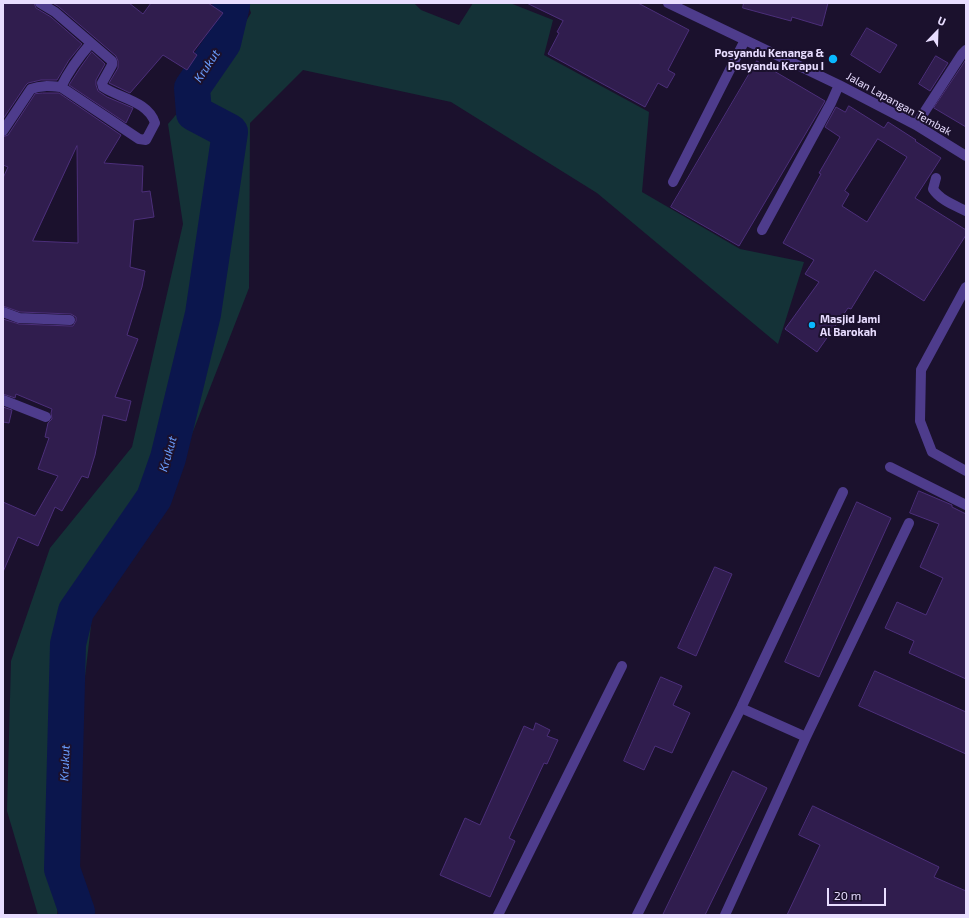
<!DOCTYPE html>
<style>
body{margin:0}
#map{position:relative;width:969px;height:918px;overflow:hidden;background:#1b112d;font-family:"Exo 2",sans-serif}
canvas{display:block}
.frame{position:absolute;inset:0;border:4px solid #e8ddff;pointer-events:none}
.north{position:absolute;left:917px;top:12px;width:40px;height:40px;-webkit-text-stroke:3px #1b112d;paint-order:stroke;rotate:23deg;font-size:11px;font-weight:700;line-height:16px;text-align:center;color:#e8ddff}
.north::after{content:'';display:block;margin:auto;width:14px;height:18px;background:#e8ddff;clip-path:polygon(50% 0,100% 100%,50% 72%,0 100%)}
.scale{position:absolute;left:827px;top:888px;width:59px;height:18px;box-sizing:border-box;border:2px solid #e8ddff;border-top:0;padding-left:5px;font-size:12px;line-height:14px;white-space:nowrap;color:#e8ddff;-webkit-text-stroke:3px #1b112d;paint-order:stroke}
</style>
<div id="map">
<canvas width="969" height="918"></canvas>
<div class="frame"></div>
<div class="north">U</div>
<div class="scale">20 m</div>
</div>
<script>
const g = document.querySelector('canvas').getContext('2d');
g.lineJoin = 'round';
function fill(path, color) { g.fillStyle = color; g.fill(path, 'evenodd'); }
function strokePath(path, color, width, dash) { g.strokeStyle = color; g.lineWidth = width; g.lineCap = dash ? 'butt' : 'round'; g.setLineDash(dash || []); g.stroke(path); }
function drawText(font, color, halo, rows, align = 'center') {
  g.font = font + ' "Exo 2",sans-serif'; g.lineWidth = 4; g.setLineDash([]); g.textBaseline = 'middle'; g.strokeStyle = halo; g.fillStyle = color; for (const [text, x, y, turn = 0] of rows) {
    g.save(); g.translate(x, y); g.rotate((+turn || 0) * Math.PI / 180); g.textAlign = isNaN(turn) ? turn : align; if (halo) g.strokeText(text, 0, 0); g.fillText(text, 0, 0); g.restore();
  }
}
fill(new Path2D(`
 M 248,3 L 414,3 L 421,10 L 459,25 L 473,3 L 510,3 L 553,20 L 544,55 L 649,112 L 642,192 L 740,249 L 804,262 L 778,344 L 597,193 L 451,102 L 303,70 L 250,123 L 249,288 L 192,434 L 139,545 L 92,617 L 57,915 L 38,915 L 7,811 L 11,661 L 50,548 L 132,447 L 183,224 L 168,124 L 220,64 L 251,13 Z`), '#143237');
strokePath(new Path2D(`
 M 76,915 L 77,912 L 62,869 L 68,644 L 76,611 L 154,498 L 168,458 L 203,314 L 230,132 L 194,113 L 192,88 L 223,43 L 232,5 L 230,3`), '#0b164d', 36);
const building = new Path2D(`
 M 3,3 L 34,3 L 36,8 L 51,17 L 82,44 L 69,60 L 57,80 L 41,80 L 28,83 L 26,85 L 3,119 Z
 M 53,3 L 129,3 L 143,14 L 151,3 L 208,3 L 223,13 L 193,52 L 197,55 L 187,70 L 163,55 L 130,93 L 109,83 L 118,68 L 118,61 L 116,56 L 59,7 Z
 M 527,3 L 638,3 L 689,30 L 668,70 L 675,74 L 667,88 L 658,83 L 645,107 L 548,54 L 559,33 L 557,32 L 563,21 Z
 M 744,3 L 828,3 L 822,26 L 792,17 L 791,21 L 743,8 Z
 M 867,28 L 897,45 L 880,73 L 851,55 Z
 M 92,52 L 105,64 L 96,80 L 96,85 L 98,91 L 107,97 L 133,108 L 126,123 L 69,85 L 80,68 Z
 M 936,56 L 948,63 L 930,91 L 919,84 Z
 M 966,60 L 966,127 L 934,108 Z
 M 757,61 L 825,101 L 739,246 L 671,207 Z
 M 43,93 L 59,93 L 121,135 L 104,163 L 143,166 L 142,192 L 150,191 L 154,217 L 134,220 L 130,267 L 145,271 L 142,287 L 127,335 L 138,339 L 115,397 L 131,401 L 126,421 L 103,415 L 95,455 L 88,478 L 82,476 L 62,511 L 55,507 L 38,546 L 18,537 L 3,572 L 3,502 L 35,516 L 58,476 L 38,469 L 49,438 L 45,437 L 48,423 L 52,419 L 51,413 L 52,409 L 16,394 L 15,398 L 3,394 L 3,319 L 19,324 L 70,326 L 73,326 L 76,321 L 76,317 L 71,314 L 20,312 L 3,306 L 3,178 L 8,167 L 3,165 L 3,137 L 8,135 L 35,94 ZM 77,146 L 78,243 L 33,241 Z
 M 849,106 L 884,128 L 888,122 L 916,140 L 915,141 L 941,158 L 915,198 L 966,230 L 966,235 L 924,301 L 875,270 L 851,309 L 848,308 L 817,352 L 785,329 L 819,282 L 805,274 L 814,260 L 783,243 L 821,174 L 819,173 L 840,137 L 825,127 L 836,107 L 845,112 ZM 878,139 L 907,157 L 867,222 L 842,206 L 849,194 L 845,191 Z
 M 3,407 L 12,410 L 9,423 L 3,422 Z
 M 919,491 L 945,502 L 952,505 L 952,507 L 966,514 L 966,679 L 909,653 L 914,641 L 885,628 L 897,602 L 926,615 L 943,578 L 920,567 L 939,524 L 910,513 Z
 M 857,502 L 891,518 L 819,677 L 785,662 Z
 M 715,567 L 732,574 L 696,656 L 678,648 Z
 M 875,671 L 966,712 L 966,754 L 859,706 Z
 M 661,677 L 682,686 L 673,705 L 690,713 L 672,753 L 655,746 L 644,770 L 624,761 Z
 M 536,723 L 550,730 L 547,736 L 558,740 L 547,764 L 544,763 L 509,838 L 515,841 L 490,897 L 440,875 L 465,818 L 480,825 L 524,726 L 533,730 Z
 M 733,771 L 767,788 L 705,915 L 663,915 Z
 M 813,806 L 939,867 L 934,877 L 966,891 L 966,915 L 787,915 L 820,845 L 799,835 Z`);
fill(building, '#301d4e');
strokePath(building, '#4c2f7a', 1);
strokePath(new Path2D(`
 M 936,178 L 933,189 C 940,200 954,205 966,211
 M 890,467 L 966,505
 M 741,708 L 806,737
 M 498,915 L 622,666
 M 637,915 L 741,708 L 843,492
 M 725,915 L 806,737 L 909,523`), '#4e3c8c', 10);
strokePath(new Path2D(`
 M 668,3 L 839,85 L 916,125 L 966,156
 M 61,87 C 69,70 79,57 91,43
 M 916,125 L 962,54 L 966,50
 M 3,131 L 31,89 C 41,85 50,86 61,87 L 139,139 L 146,140 L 155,123 C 148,101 119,98 103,87 L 102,83 L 112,65 L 112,61 L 55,12 L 40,3
 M 673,182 L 745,40
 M 762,230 L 831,103 L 839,85
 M 966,287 L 921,370 L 920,421 L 932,452 L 966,471
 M 3,312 L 19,318 L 70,320
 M 3,400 L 46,417`), '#4e3c8c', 10);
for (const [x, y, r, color] of [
 [833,59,5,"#09b8ff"],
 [812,325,4,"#09b8ff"]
]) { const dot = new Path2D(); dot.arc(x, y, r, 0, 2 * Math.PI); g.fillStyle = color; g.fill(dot); strokePath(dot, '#1b112d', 1.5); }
drawText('bold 11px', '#e8ddff', '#1b112d', [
 ["Posyandu Kenanga &",824,53],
 ["Posyandu Kerapu I",824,66],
 ["Masjid Jami",820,319,"left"],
 ["Al Barokah",820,332,"left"]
], 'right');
drawText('11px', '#e8ddff', '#1b112d', [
 ["Jalan Lapangan Tembak",899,104,29]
]);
drawText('italic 12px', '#6b9fff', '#1b112d', [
 ["Krukut",207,66,-56],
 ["Krukut",168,454,-74],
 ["Krukut",65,763,-88]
]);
</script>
